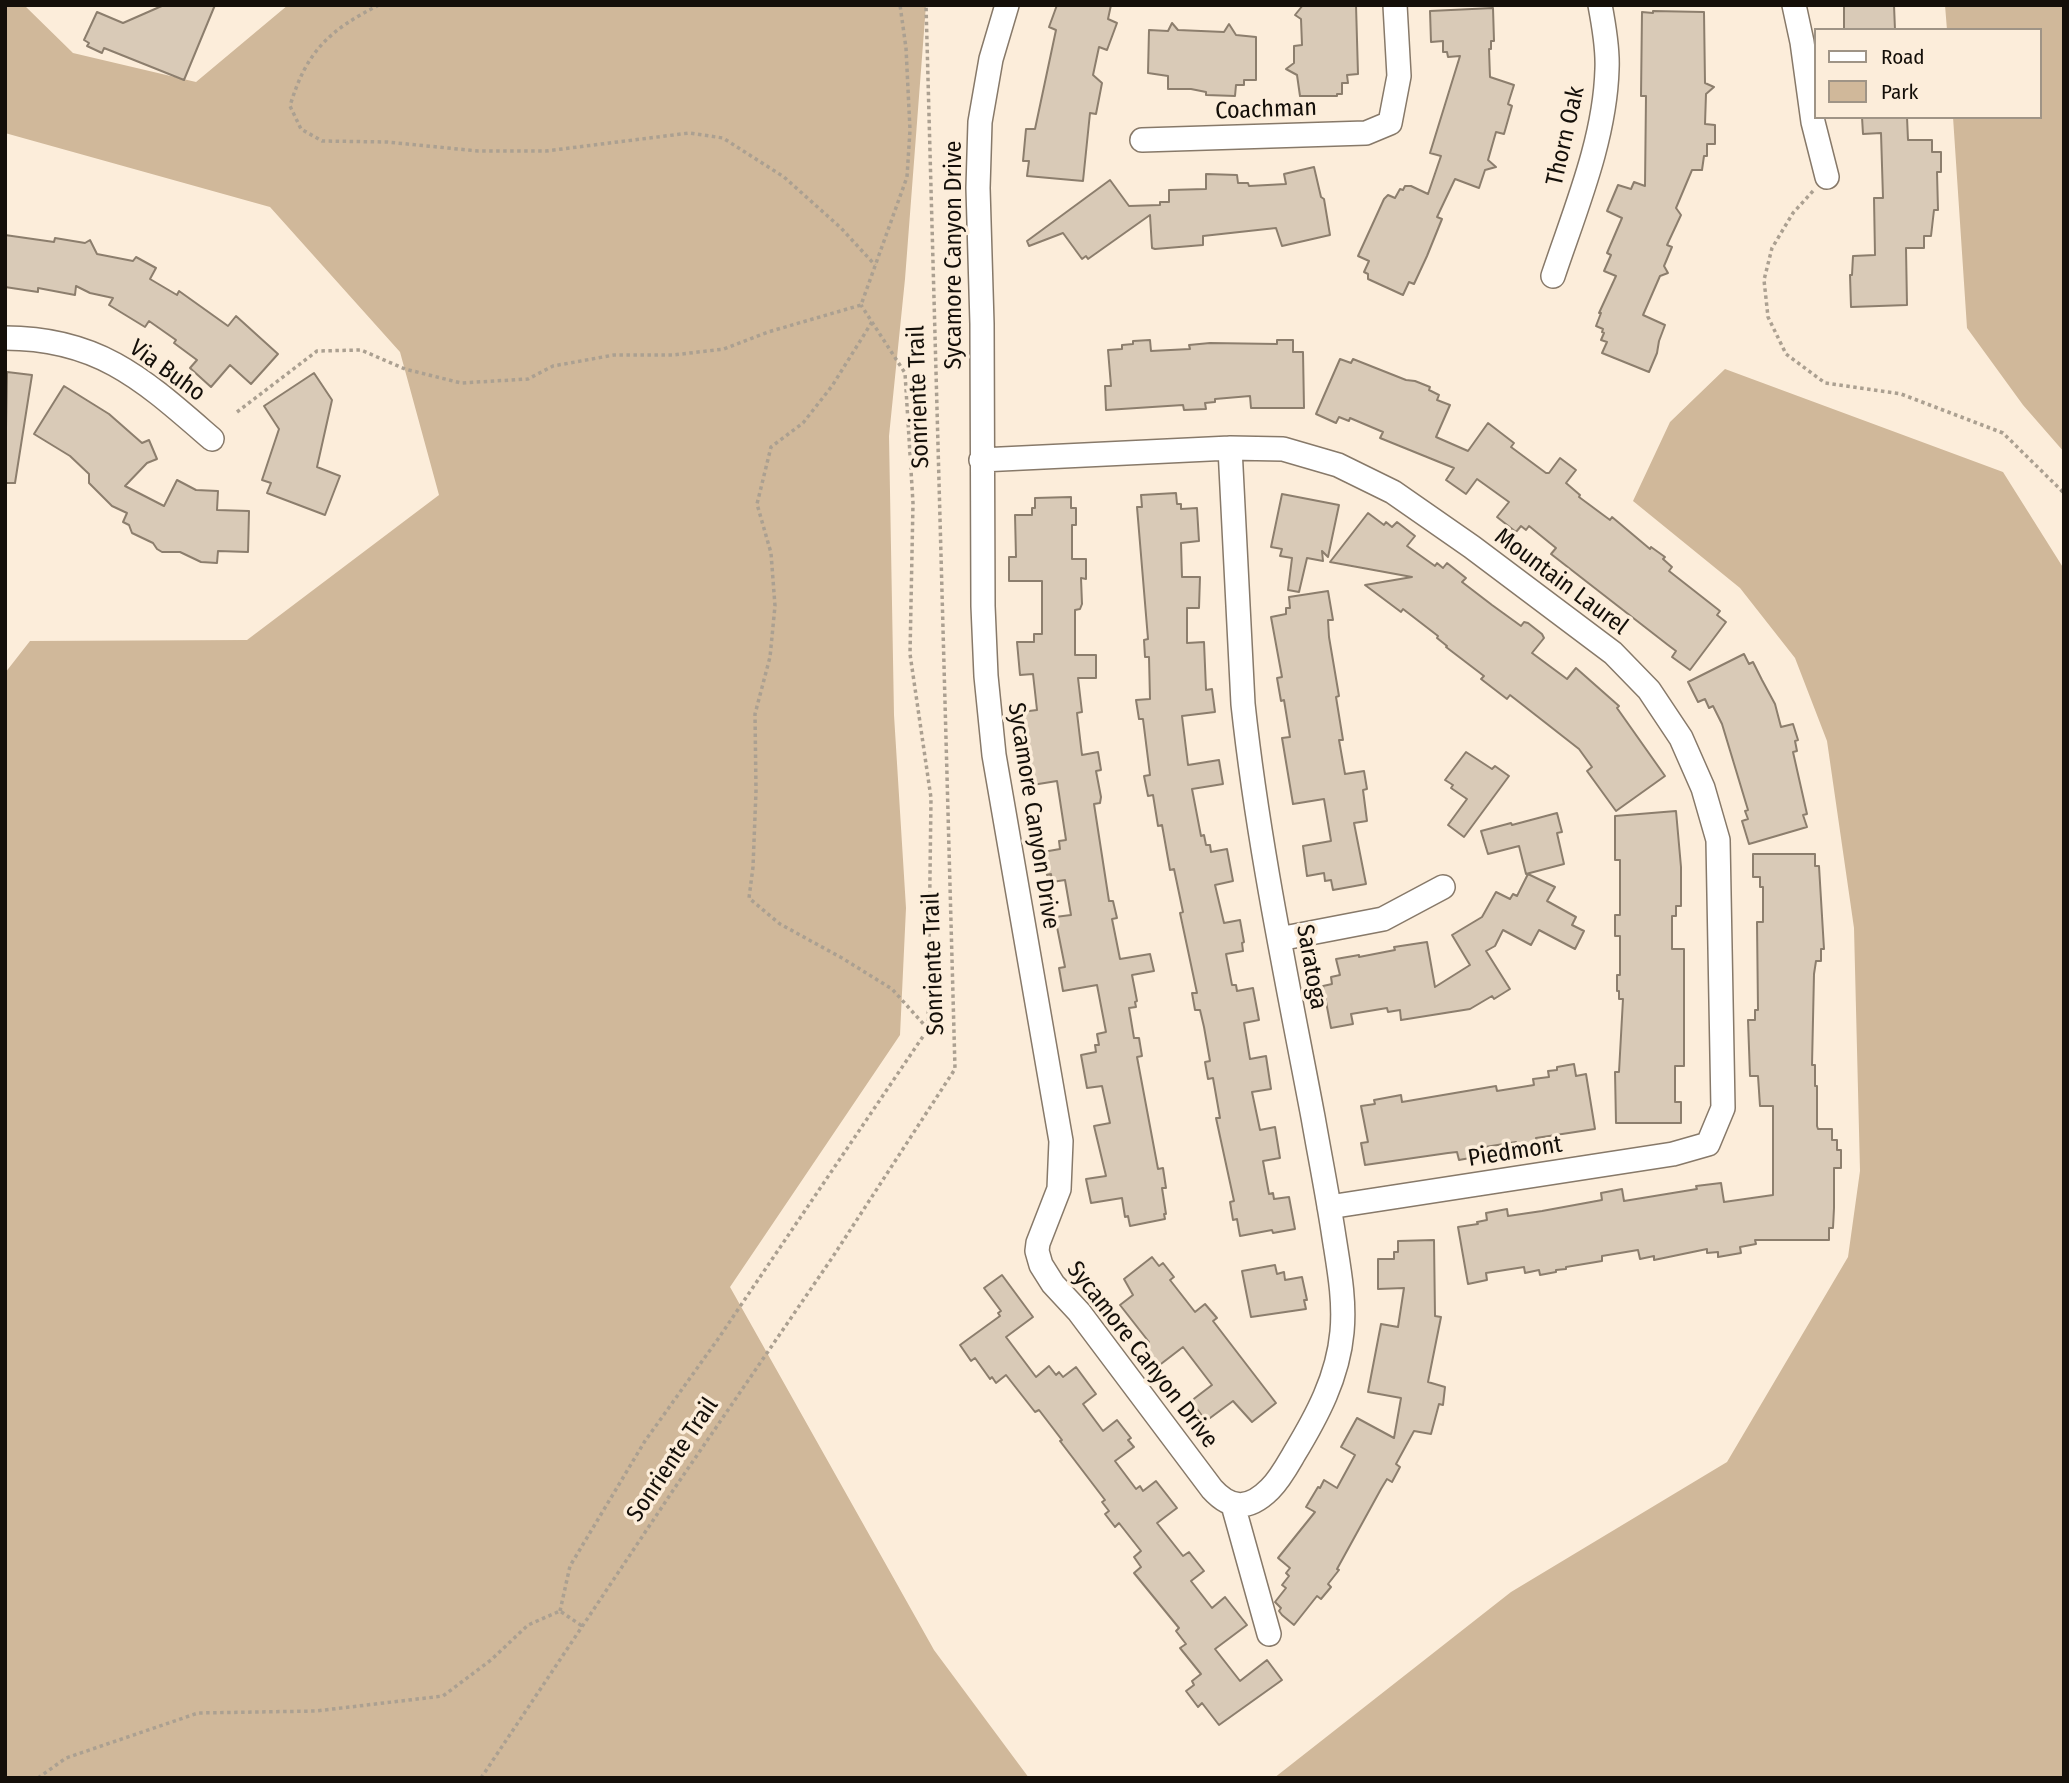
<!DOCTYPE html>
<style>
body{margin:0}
#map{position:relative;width:2069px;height:1783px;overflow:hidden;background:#fcedda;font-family:"Fira Sans Condensed",sans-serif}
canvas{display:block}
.frame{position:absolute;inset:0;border:7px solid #140f09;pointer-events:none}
.legend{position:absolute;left:1814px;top:28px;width:228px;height:91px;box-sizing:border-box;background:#fcedda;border:2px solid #9f9486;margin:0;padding:9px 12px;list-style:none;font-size:21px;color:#140f09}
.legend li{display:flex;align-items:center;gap:14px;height:35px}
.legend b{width:35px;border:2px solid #9f9486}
</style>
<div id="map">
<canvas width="2069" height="1783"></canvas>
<div class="frame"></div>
<ul class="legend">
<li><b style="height:9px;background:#fff"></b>Road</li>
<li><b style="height:19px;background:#d0b89a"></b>Park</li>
</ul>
</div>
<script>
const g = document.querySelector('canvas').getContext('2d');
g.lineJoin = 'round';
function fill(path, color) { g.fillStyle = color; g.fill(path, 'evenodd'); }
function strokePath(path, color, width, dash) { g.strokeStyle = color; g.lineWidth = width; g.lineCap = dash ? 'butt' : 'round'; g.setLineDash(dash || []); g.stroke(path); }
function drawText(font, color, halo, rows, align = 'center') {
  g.font = font + ' "Fira Sans Condensed",sans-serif'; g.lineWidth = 7; g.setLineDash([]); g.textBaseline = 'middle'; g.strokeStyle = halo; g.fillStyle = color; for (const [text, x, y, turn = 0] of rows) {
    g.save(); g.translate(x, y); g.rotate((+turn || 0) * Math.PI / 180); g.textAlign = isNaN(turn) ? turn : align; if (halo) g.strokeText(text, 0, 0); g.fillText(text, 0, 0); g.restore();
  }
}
fill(new Path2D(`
 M 5,5 L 24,5 L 73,53 L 196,82 L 288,5 L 926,5 L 905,279 L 889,436 L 894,715 L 906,908 L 900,1035 L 730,1287 L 934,1650 L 1029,1778 L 5,1778 L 5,673 L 30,641 L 247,640 L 439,495 L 400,352 L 270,207 L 5,133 Z
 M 1945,5 L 2064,5 L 2064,452 L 2023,405 L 1967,328 L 1953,117 L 2039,117 L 2039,30 L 1947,30 Z
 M 1725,369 L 2003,472 L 2064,569 L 2064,1778 L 1274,1778 L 1511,1592 L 1727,1462 L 1848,1257 L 1860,1171 L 1854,928 L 1827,741 L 1795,658 L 1740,588 L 1633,501 L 1670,422 Z`), '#d0b89a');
const building = new Path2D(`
 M 164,5 L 215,5 L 184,80 L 104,48 L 102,53 L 87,46 L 89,43 L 84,40 L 97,12 L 123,23 Z
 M 1057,5 L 1111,5 L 1108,19 L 1117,23 L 1107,50 L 1099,47 L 1093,75 L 1102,83 L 1096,114 L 1090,113 L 1083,181 L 1027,176 L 1029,161 L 1023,161 L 1026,129 L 1035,129 L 1056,30 L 1049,27 Z
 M 1303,5 L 1356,5 L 1358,74 L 1347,75 L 1348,83 L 1342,83 L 1342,94 L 1337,94 L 1337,96 L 1300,96 L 1297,75 L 1286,69 L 1294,63 L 1294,46 L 1302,45 L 1301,19 L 1295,15 Z
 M 1844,5 L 1894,5 L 1895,30 L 1844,30 Z
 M 1493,8 L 1494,41 L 1491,41 L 1491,49 L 1489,49 L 1490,77 L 1514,85 L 1508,104 L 1512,106 L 1504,134 L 1496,132 L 1488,160 L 1496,167 L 1485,170 L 1479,188 L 1455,179 L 1437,217 L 1442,219 L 1427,256 L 1414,284 L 1409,282 L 1403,295 L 1368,279 L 1368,274 L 1364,272 L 1369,261 L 1358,256 L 1384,199 L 1388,195 L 1395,198 L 1400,189 L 1403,190 L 1405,186 L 1411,186 L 1428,194 L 1441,156 L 1430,153 L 1460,56 L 1448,57 L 1447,52 L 1443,52 L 1443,41 L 1431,42 L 1430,11 Z
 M 1653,11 L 1704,12 L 1705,83 L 1714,87 L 1706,94 L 1705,124 L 1715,125 L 1715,144 L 1707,144 L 1707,156 L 1704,156 L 1702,170 L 1692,170 L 1676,208 L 1681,215 L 1667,245 L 1672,247 L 1664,266 L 1668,273 L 1660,276 L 1643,315 L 1665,325 L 1659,341 L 1657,353 L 1649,372 L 1602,353 L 1607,342 L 1601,340 L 1604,333 L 1602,332 L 1603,329 L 1596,326 L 1601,313 L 1599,313 L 1616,276 L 1604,271 L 1611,255 L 1607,253 L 1622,218 L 1607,211 L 1618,185 L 1631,189 L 1634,182 L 1645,186 L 1646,96 L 1641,96 L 1642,12 L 1653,13 Z
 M 1172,23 L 1178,30 L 1224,32 L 1229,24 L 1236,35 L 1256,37 L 1256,80 L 1244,80 L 1244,85 L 1236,85 L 1235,96 L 1206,95 L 1206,92 L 1191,89 L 1168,89 L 1168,76 L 1148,73 L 1149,30 L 1168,31 Z
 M 1862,117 L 1907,117 L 1908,140 L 1932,140 L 1932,152 L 1941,152 L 1941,172 L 1937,172 L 1938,210 L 1934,210 L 1931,236 L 1924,236 L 1924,248 L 1906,248 L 1907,305 L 1851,307 L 1850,275 L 1852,275 L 1853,256 L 1875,255 L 1874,198 L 1883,198 L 1881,133 L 1863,134 Z
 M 1314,167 L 1321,197 L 1324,199 L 1330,235 L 1282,246 L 1276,228 L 1203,236 L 1203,245 L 1155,249 L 1152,248 L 1150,215 L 1088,259 L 1086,256 L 1082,259 L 1063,233 L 1029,246 L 1027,241 L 1110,180 L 1129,206 L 1160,205 L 1160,202 L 1169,202 L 1169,190 L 1206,189 L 1206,174 L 1237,175 L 1238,183 L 1248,183 L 1249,186 L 1286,184 L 1284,174 Z
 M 5,235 L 54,242 L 55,238 L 85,243 L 90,240 L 97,254 L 133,261 L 136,257 L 156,268 L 150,279 L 177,295 L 179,291 L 228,326 L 236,316 L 278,354 L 251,384 L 230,365 L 211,387 L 190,368 L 197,360 L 174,343 L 176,340 L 149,321 L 145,327 L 109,305 L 113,298 L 90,293 L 76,286 L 75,295 L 38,288 L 38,292 L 5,287 Z
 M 1150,340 L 1151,351 L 1190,349 L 1189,345 L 1210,343 L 1277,344 L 1277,340 L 1293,340 L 1293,352 L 1303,352 L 1304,408 L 1251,408 L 1250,396 L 1215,399 L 1215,402 L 1205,403 L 1206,409 L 1184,410 L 1183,405 L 1106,410 L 1105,386 L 1111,386 L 1108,350 L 1122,349 L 1122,345 L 1133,344 L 1133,341 Z
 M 1340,359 L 1351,363 L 1353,359 L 1406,380 L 1415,381 L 1430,387 L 1429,390 L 1439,395 L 1437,400 L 1450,405 L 1436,437 L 1468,451 L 1488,423 L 1514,443 L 1511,447 L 1546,473 L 1549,473 L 1560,458 L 1576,470 L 1566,483 L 1580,495 L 1579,497 L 1610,520 L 1612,517 L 1650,549 L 1651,547 L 1665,557 L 1663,559 L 1672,567 L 1669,571 L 1720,611 L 1717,615 L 1726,622 L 1690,670 L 1672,657 L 1676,651 L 1668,645 L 1551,554 L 1556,548 L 1529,526 L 1526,530 L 1521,526 L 1516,532 L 1497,517 L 1509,502 L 1477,479 L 1466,494 L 1446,480 L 1454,468 L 1380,438 L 1383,432 L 1350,418 L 1349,421 L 1339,417 L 1336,423 L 1316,414 Z
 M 7,372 L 32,375 L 15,483 L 5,483 Z
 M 314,373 L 332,400 L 317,467 L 340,476 L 325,515 L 267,493 L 271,483 L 262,480 L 279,429 L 264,406 Z
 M 64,386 L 109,414 L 142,443 L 149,440 L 157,459 L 147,463 L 125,486 L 164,506 L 177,480 L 196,490 L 218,491 L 217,510 L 249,511 L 248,552 L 218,551 L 217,563 L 201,562 L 180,552 L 162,552 L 157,549 L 153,543 L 132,533 L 129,525 L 123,522 L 127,513 L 112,506 L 89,483 L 89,474 L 70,456 L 34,434 Z
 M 1176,493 L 1177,504 L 1181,504 L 1181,509 L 1197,508 L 1199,541 L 1181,543 L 1182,577 L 1200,577 L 1199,608 L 1187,608 L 1187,643 L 1204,642 L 1206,690 L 1212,689 L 1215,712 L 1182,716 L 1188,765 L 1219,760 L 1223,784 L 1192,789 L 1201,836 L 1204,835 L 1206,845 L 1210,845 L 1211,852 L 1227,849 L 1233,881 L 1215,885 L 1224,923 L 1240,920 L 1244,942 L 1242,943 L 1243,951 L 1226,954 L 1232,985 L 1236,985 L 1237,991 L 1253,988 L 1259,1020 L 1244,1023 L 1250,1059 L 1266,1056 L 1271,1089 L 1252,1092 L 1260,1130 L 1275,1127 L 1280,1158 L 1263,1161 L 1269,1194 L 1273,1193 L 1274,1199 L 1289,1197 L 1295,1229 L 1273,1233 L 1272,1230 L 1240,1236 L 1237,1219 L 1233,1220 L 1230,1202 L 1234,1201 L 1216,1118 L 1220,1118 L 1213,1078 L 1208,1079 L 1205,1062 L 1210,1061 L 1204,1027 L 1200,1010 L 1195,1010 L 1192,993 L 1197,993 L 1180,913 L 1183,912 L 1174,869 L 1170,870 L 1162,825 L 1158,826 L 1153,795 L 1148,796 L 1144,776 L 1150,775 L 1143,719 L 1139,719 L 1136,700 L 1150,699 L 1149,657 L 1145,657 L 1144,640 L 1148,639 L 1137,507 L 1142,507 L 1141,495 Z
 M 1282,494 L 1339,505 L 1328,557 L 1322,551 L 1323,561 L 1307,558 L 1299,592 L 1288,590 L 1292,558 L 1280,556 L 1282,549 L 1271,547 Z
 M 1071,497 L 1071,508 L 1076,508 L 1076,525 L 1072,525 L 1072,559 L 1086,559 L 1086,579 L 1081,578 L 1082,604 L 1080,609 L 1075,610 L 1075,655 L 1096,655 L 1096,678 L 1078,678 L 1082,712 L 1077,713 L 1082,755 L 1098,752 L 1101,770 L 1096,771 L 1101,797 L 1100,803 L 1094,804 L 1109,901 L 1113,901 L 1117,918 L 1112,919 L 1120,959 L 1150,954 L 1154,971 L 1132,975 L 1137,1001 L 1135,1002 L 1136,1007 L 1129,1008 L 1134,1038 L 1139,1038 L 1142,1056 L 1137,1057 L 1158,1169 L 1163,1168 L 1166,1188 L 1162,1188 L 1166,1214 L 1164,1214 L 1165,1219 L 1130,1226 L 1128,1216 L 1125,1217 L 1122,1198 L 1091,1203 L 1086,1179 L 1106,1176 L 1094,1126 L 1110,1123 L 1102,1086 L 1087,1088 L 1081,1055 L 1096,1052 L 1095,1045 L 1099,1045 L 1097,1034 L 1106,1032 L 1097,985 L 1063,991 L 1059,968 L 1065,967 L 1055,917 L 1071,915 L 1065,880 L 1052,882 L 1051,874 L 1047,875 L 1043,852 L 1060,849 L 1059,841 L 1066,840 L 1057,781 L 1026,786 L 1022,763 L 1027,762 L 1021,712 L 1037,710 L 1033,674 L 1020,675 L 1017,642 L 1034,642 L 1034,634 L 1042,634 L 1042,581 L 1009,581 L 1009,557 L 1016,557 L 1015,515 L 1032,515 L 1032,508 L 1035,508 L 1035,498 Z
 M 1368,513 L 1384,525 L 1386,522 L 1392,527 L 1397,522 L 1415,536 L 1407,546 L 1435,566 L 1437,563 L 1443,568 L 1447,563 L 1466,578 L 1462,582 L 1492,605 L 1521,626 L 1524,622 L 1528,623 L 1542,634 L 1544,638 L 1532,653 L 1567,679 L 1576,668 L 1619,706 L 1617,708 L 1665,776 L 1616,811 L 1587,771 L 1592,767 L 1579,749 L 1510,695 L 1507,699 L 1481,679 L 1484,676 L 1446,647 L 1447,646 L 1437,638 L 1438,636 L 1403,609 L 1401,612 L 1365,585 L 1412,577 L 1330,562 Z
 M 1328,591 L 1333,620 L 1328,620 L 1329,637 L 1339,696 L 1336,697 L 1343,740 L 1339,740 L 1345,774 L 1364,771 L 1367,789 L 1363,790 L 1367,821 L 1354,823 L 1366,884 L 1333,890 L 1331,880 L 1325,881 L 1324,873 L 1307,876 L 1303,846 L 1331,841 L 1324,799 L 1293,804 L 1282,738 L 1290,737 L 1284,700 L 1281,701 L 1277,678 L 1282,677 L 1271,617 L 1286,614 L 1286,608 L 1290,608 L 1289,597 Z
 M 1744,654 L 1749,664 L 1753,662 L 1762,680 L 1775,704 L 1781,727 L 1793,724 L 1798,740 L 1795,741 L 1797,751 L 1793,752 L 1807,814 L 1803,815 L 1807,827 L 1749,844 L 1742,821 L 1748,819 L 1745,811 L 1748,810 L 1722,724 L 1713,706 L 1709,708 L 1705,699 L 1698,702 L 1688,682 Z
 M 1466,752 L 1492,769 L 1495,766 L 1509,776 L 1464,837 L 1448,825 L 1467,799 L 1451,788 L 1453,785 L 1445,780 Z
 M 1676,811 L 1681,867 L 1681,906 L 1676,906 L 1676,916 L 1672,916 L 1672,949 L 1684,949 L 1684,1066 L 1675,1066 L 1675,1102 L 1681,1102 L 1681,1123 L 1616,1123 L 1615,1072 L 1619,1072 L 1623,999 L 1619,999 L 1619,991 L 1617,991 L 1617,975 L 1620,975 L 1620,936 L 1615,936 L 1615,915 L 1620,915 L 1620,860 L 1615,860 L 1615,816 Z
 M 1557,813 L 1562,832 L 1557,833 L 1564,864 L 1526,874 L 1519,846 L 1488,854 L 1481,831 L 1511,823 L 1512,825 Z
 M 1753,854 L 1815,854 L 1815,866 L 1819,866 L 1824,949 L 1821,949 L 1821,961 L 1816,961 L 1814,974 L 1812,1065 L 1815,1065 L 1815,1086 L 1817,1086 L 1817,1126 L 1818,1129 L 1832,1129 L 1832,1140 L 1837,1140 L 1837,1150 L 1841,1150 L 1841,1168 L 1834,1168 L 1834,1208 L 1833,1228 L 1829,1228 L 1829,1240 L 1755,1240 L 1756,1244 L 1740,1247 L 1741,1253 L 1718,1257 L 1718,1252 L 1707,1253 L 1707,1249 L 1654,1260 L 1654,1256 L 1640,1259 L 1638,1250 L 1602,1256 L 1602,1261 L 1566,1267 L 1566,1269 L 1556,1270 L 1556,1272 L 1540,1275 L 1539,1270 L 1525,1273 L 1524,1267 L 1486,1273 L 1487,1280 L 1468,1284 L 1458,1227 L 1478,1224 L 1477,1222 L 1487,1220 L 1486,1213 L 1507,1209 L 1508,1216 L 1542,1211 L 1602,1200 L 1601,1193 L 1622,1189 L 1624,1201 L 1697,1189 L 1696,1186 L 1721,1183 L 1724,1202 L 1773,1195 L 1773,1106 L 1760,1106 L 1758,1076 L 1750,1076 L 1748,1020 L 1755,1020 L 1755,1010 L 1758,1010 L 1757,922 L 1763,922 L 1763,887 L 1760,887 L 1760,877 L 1753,877 Z
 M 1528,874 L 1555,887 L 1547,901 L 1576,917 L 1572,925 L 1584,931 L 1575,949 L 1539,930 L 1531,945 L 1503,930 L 1495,946 L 1486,951 L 1510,989 L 1494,999 L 1492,996 L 1470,1009 L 1401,1020 L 1400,1010 L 1388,1012 L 1387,1008 L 1351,1014 L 1353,1024 L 1331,1028 L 1323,986 L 1332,984 L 1331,977 L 1340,975 L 1336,959 L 1359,955 L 1359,957 L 1395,950 L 1394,947 L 1427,942 L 1435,987 L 1470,965 L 1452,935 L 1482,917 L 1496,892 L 1510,899 L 1513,894 L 1517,896 Z
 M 1574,1064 L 1576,1076 L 1586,1074 L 1595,1129 L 1536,1138 L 1538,1145 L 1517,1148 L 1516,1142 L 1479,1148 L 1481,1156 L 1459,1160 L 1457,1152 L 1448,1153 L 1365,1165 L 1361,1143 L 1368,1142 L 1361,1106 L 1375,1104 L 1374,1100 L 1401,1095 L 1402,1102 L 1496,1086 L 1497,1091 L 1534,1085 L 1533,1079 L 1549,1077 L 1548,1071 L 1557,1070 L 1557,1067 Z
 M 1434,1240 L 1435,1316 L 1441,1317 L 1428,1382 L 1445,1387 L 1443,1405 L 1439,1404 L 1431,1434 L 1414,1431 L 1396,1464 L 1400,1467 L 1392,1482 L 1387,1479 L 1381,1489 L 1337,1569 L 1339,1570 L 1328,1584 L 1331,1587 L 1321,1599 L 1317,1596 L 1294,1625 L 1282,1615 L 1279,1611 L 1281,1608 L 1275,1602 L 1286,1588 L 1282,1585 L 1289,1576 L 1286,1573 L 1290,1568 L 1278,1558 L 1315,1512 L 1306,1507 L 1318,1487 L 1320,1488 L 1324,1480 L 1337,1488 L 1355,1455 L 1341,1447 L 1357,1418 L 1394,1438 L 1401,1398 L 1368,1392 L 1381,1324 L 1398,1327 L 1404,1288 L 1378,1289 L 1378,1259 L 1394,1259 L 1394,1252 L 1398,1252 L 1398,1241 Z
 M 1152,1257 L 1159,1266 L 1163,1263 L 1174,1277 L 1170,1280 L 1195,1312 L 1205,1304 L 1217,1318 L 1213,1321 L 1276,1403 L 1252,1422 L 1233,1401 L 1206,1421 L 1191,1401 L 1212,1385 L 1183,1347 L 1157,1367 L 1142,1347 L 1149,1342 L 1120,1305 L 1133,1295 L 1124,1279 Z
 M 1275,1265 L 1277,1274 L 1284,1272 L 1285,1280 L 1302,1277 L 1307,1300 L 1304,1300 L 1306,1309 L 1251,1317 L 1242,1271 Z
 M 1002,1275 L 1033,1317 L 1006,1337 L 1036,1377 L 1049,1366 L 1056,1375 L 1059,1372 L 1063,1377 L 1076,1367 L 1096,1394 L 1083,1404 L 1103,1431 L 1117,1420 L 1131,1438 L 1128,1440 L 1134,1447 L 1115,1461 L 1136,1489 L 1140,1486 L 1143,1491 L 1156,1481 L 1177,1508 L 1157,1523 L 1183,1556 L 1189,1552 L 1204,1571 L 1191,1581 L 1212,1608 L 1225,1597 L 1247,1625 L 1215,1649 L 1240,1681 L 1267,1660 L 1282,1680 L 1219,1725 L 1202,1703 L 1198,1707 L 1186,1691 L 1194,1685 L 1192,1681 L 1201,1674 L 1180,1648 L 1186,1644 L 1176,1631 L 1179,1628 L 1134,1573 L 1141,1567 L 1134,1557 L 1141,1551 L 1119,1523 L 1115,1527 L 1105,1514 L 1109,1511 L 1102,1502 L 1105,1500 L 1060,1441 L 1062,1440 L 1039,1410 L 1035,1412 L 1006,1375 L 996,1383 L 992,1377 L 990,1379 L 975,1358 L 971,1361 L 960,1345 L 1000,1316 L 998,1313 L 1001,1311 L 984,1288 Z`);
fill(building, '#d9cab7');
strokePath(building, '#8c7e6d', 2);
const minor = new Path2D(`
 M 1007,5 L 991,59 L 980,122 L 978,188 L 982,324 L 983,606 L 986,676 L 994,755 L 1061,1141 L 1059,1189 L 1038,1243 L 1037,1251 L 1041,1265 L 1053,1284 L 1079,1312 L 1212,1489 C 1231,1510 1249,1510 1270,1489 C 1280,1479 1287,1466 1294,1454 C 1317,1416 1338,1377 1342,1332 C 1345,1300 1339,1269 1334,1237 C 1328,1197 1320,1157 1313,1117 C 1287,980 1258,843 1243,704 L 1230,448
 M 1794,5 L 1802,42 L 1813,122 L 1827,177
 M 1142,140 L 1366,133 L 1390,123 L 1399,76 L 1395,5
 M 1553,276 C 1575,210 1605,140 1607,69 C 1608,49 1604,26 1600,5
 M 5,338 C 100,338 145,381 212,439
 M 981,460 L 1230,448 L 1283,449 L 1338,465 L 1393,492 L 1472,547 L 1613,653 L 1649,690 L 1681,738 L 1703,788 L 1718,840 L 1723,1108 L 1708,1144 L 1673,1154 L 1329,1207
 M 1279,939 L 1383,919 L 1443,887
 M 1233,1505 L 1269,1634`);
strokePath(minor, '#877969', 26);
strokePath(new Path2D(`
 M 379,5 C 329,30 306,52 290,106 L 301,129 L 322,141 L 387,142 L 478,151 L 546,151 L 689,133 L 723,138 L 784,177 L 841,228 L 875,265
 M 1813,191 L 1793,213 L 1772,248 L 1764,280 L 1768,317 L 1786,354 L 1825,383 L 1901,394 L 2003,433 L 2064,493
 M 872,322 L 832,386 L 803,423 L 771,447 L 757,504 L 771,553 L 775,606 L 770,657 L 755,714 L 756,791 L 753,867 L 749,898 L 780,924 L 842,958 L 892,989 L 928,1029
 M 237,412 L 317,351 L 361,350 L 405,369 L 461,383 L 528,379 L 553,366 L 614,355 L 673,355 L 724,349 L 768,332 L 861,305 L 907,177 L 910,130 L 906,48 L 900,5
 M 560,1611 L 570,1566 L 645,1441 L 718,1339 L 928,1029 L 931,798 L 910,654 L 913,503 L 905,373 L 861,305
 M 38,1778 L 66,1758 L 198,1713 L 316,1711 L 443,1696 L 491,1660 L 528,1625 L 560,1611 L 582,1626
 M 481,1778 L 676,1486 L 832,1258 L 955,1069 L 926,5`), '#aba091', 3.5, [3.5, 3.5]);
strokePath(minor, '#fff', 23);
drawText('24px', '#140f09', '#fcedda', [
 ["Coachman",1266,110,-2],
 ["Thorn Oak",1566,136,-77],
 ["Sycamore Canyon Drive",954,255,-90],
 ["Via Buho",167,371,36],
 ["Sonriente Trail",919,397,-92],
 ["Mountain Laurel",1561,582,37],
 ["Sycamore Canyon Drive",1033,816,81],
 ["Sonriente Trail",934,964,-92],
 ["Saratoga",1311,967,80],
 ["Piedmont",1515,1152,-9],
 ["Sycamore Canyon Drive",1142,1355,52],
 ["Sonriente Trail",673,1460,-56]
]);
</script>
